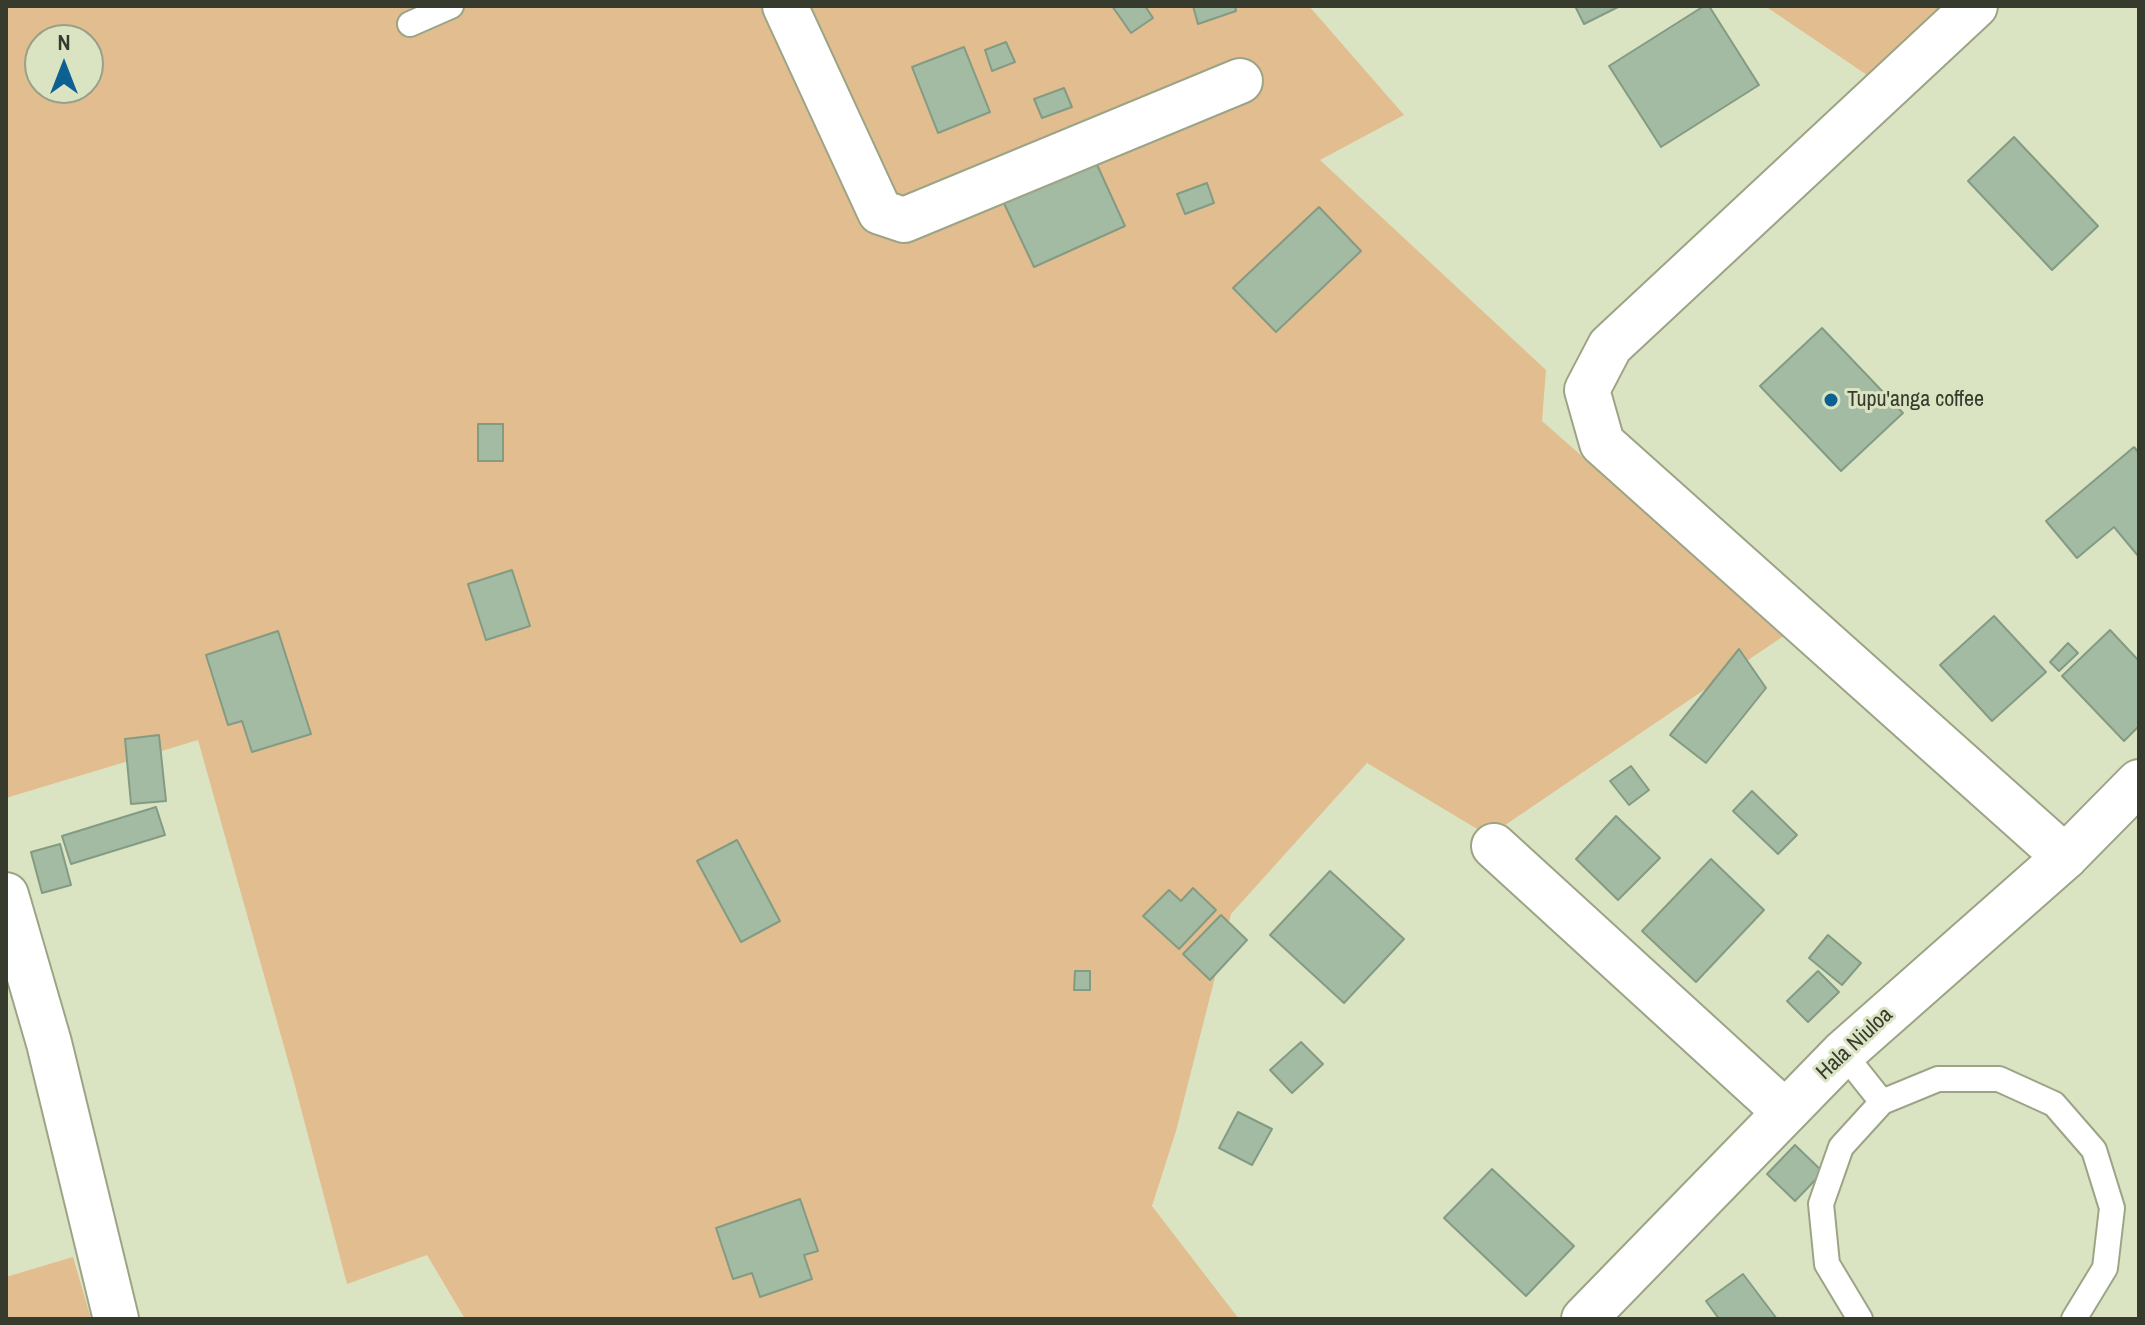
<!DOCTYPE html>
<style>
body{margin:0}
#map{position:relative;width:2145px;height:1325px;overflow:hidden;background:#dae4c3;font-family:"Archivo Narrow",sans-serif}
canvas{display:block}
.frame{position:absolute;inset:0;border:8px solid #373b2e;pointer-events:none}
.north{position:absolute;left:24px;top:24px;width:80px;height:80px;box-sizing:border-box;background:#dae4c3;border:2px solid #99a087;border-radius:50%;rotate:0deg;font-size:22px;font-weight:700;line-height:32px;text-align:center;color:#373b2e}
.north::after{content:'';display:block;margin:auto;width:28px;height:36px;background:#0d6092;clip-path:polygon(50% 0,100% 100%,50% 72%,0 100%)}
</style>
<div id="map">
<canvas width="2145" height="1325"></canvas>
<div class="frame"></div>
<div class="north">N</div>
</div>
<script>
const g = document.querySelector('canvas').getContext('2d');
g.lineJoin = 'round';
function fill(path, color) { g.fillStyle = color; g.fill(path, 'evenodd'); }
function strokePath(path, color, width, dash) { g.strokeStyle = color; g.lineWidth = width; g.lineCap = dash ? 'butt' : 'round'; g.setLineDash(dash || []); g.stroke(path); }
function drawText(font, color, halo, rows, align = 'center') {
  g.font = font + ' "Archivo Narrow",sans-serif'; g.lineWidth = 6; g.setLineDash([]); g.textBaseline = 'middle'; g.strokeStyle = halo; g.fillStyle = color; for (const [text, x, y, turn = 0] of rows) {
    g.save(); g.translate(x, y); g.rotate((+turn || 0) * Math.PI / 180); g.textAlign = isNaN(turn) ? turn : align; if (halo) g.strokeText(text, 0, 0); g.fillText(text, 0, 0); g.restore();
  }
}
fill(new Path2D(`
 M 6,6 L 1309,6 L 1404,115 L 1320,160 L 1546,370 L 1542,421 L 1785,635 L 1489,836 L 1367,763 L 1231,914 L 1176,1131 L 1152,1206 L 1239,1319 L 465,1319 L 427,1255 L 347,1284 L 294,1082 L 198,740 L 6,798 ZM 40,40 L 88,40 L 88,88 L 40,88 Z
 M 1765,6 L 1942,6 L 1867,75 Z
 M 73,1257 L 91,1319 L 6,1319 L 6,1277 Z`), '#e2bd8f');
const building = new Path2D(`
 M 1112,6 L 1145,6 L 1153,18 L 1131,33 Z
 M 1193,6 L 1235,6 L 1236,11 L 1198,24 Z
 M 1575,6 L 1620,6 L 1584,24 Z
 M 1704,6 L 1709,6 L 1759,85 L 1661,147 L 1609,66 Z
 M 1006,42 L 1015,62 L 992,71 L 985,50 Z
 M 964,47 L 990,112 L 938,133 L 912,67 Z
 M 1064,88 L 1072,107 L 1042,118 L 1034,99 Z
 M 2014,137 L 2098,226 L 2052,270 L 1968,181 Z
 M 1093,156 L 1125,226 L 1034,267 L 1001,197 Z
 M 1207,183 L 1214,203 L 1185,214 L 1177,194 Z
 M 1319,207 L 1361,251 L 1276,332 L 1233,288 Z
 M 1822,328 L 1903,413 L 1841,471 L 1760,386 Z
 M 478,424 L 503,424 L 503,461 L 478,461 Z
 M 2134,447 L 2139,453 L 2139,557 L 2114,527 L 2077,558 L 2046,521 Z
 M 512,570 L 530,626 L 486,640 L 468,584 Z
 M 1994,616 L 2046,672 L 1992,721 L 1940,665 Z
 M 2110,630 L 2139,661 L 2139,726 L 2124,741 L 2062,676 Z
 M 278,631 L 311,734 L 252,752 L 242,721 L 228,725 L 206,655 Z
 M 2068,643 L 2078,653 L 2059,671 L 2050,662 Z
 M 1739,649 L 1766,688 L 1706,763 L 1670,735 Z
 M 159,735 L 166,801 L 131,804 L 125,739 Z
 M 1631,766 L 1649,790 L 1629,805 L 1610,781 Z
 M 1752,791 L 1797,835 L 1778,854 L 1733,811 Z
 M 156,807 L 165,835 L 71,864 L 62,836 Z
 M 1616,816 L 1660,858 L 1618,900 L 1576,859 Z
 M 737,840 L 780,921 L 741,942 L 697,861 Z
 M 60,844 L 71,885 L 42,893 L 31,852 Z
 M 1711,859 L 1764,910 L 1696,982 L 1642,931 Z
 M 1330,871 L 1404,939 L 1344,1003 L 1270,935 Z
 M 1193,888 L 1216,910 L 1179,949 L 1143,916 L 1169,890 L 1181,901 Z
 M 1221,915 L 1247,940 L 1210,980 L 1183,954 Z
 M 1828,935 L 1861,963 L 1842,985 L 1809,958 Z
 M 1075,971 L 1090,971 L 1090,990 L 1074,990 Z
 M 1818,971 L 1839,992 L 1808,1022 L 1787,1001 Z
 M 1301,1042 L 1323,1064 L 1292,1093 L 1270,1070 Z
 M 1238,1112 L 1272,1129 L 1252,1165 L 1219,1148 Z
 M 1795,1145 L 1823,1172 L 1795,1201 L 1767,1174 Z
 M 1492,1169 L 1574,1246 L 1526,1296 L 1444,1218 Z
 M 800,1199 L 818,1251 L 804,1255 L 812,1279 L 760,1297 L 752,1273 L 733,1279 L 716,1228 Z
 M 1743,1274 L 1777,1319 L 1719,1319 L 1706,1301 Z`);
fill(building, '#a2bba2');
strokePath(building, '#839b83', 2);
const lane = new Path2D(`
 M 410,24 L 451,6
 M 1843,1053 L 1882,1102
 M 1860,1319 L 1827,1264 L 1821,1204 L 1841,1147 L 1882,1102 L 1938,1079 L 1999,1079 L 2054,1104 L 2094,1150 L 2112,1208 L 2105,1268 L 2074,1319`);
const street = new Path2D(`
 M 785,6 L 880,212 L 904,220 L 1240,81
 M 1975,6 L 1610,346 L 1587,390 L 1602,443 L 2065,857
 M 1494,846 L 1785,1112
 M 6,895 L 49,1043 L 116,1319`);
const secondary = new Path2D(`
 M 1584,1319 L 1843,1053 L 2065,857 L 2139,782`);
strokePath(lane, '#9ca486', 28);
strokePath(street, '#9ca486', 48);
strokePath(secondary, '#9ca486', 48);
strokePath(lane, '#fff', 24);
strokePath(street, '#fff', 44);
strokePath(secondary, '#fff', 44);
for (const [x, y, r, color] of [
 [1831,400,8,"#0d6092"]
]) { const dot = new Path2D(); dot.arc(x, y, r, 0, 2 * Math.PI); g.fillStyle = color; g.fill(dot); strokePath(dot, '#dae4c3', 3); }
drawText('22px', '#373b2e', '#dae4c3', [
 ["Tupu'anga coffee",1847,400]
], 'left');
drawText('22px', '#373b2e', '#dae4c3', [
 ["Hala Niuloa",1855,1044,-43]
]);
</script>
